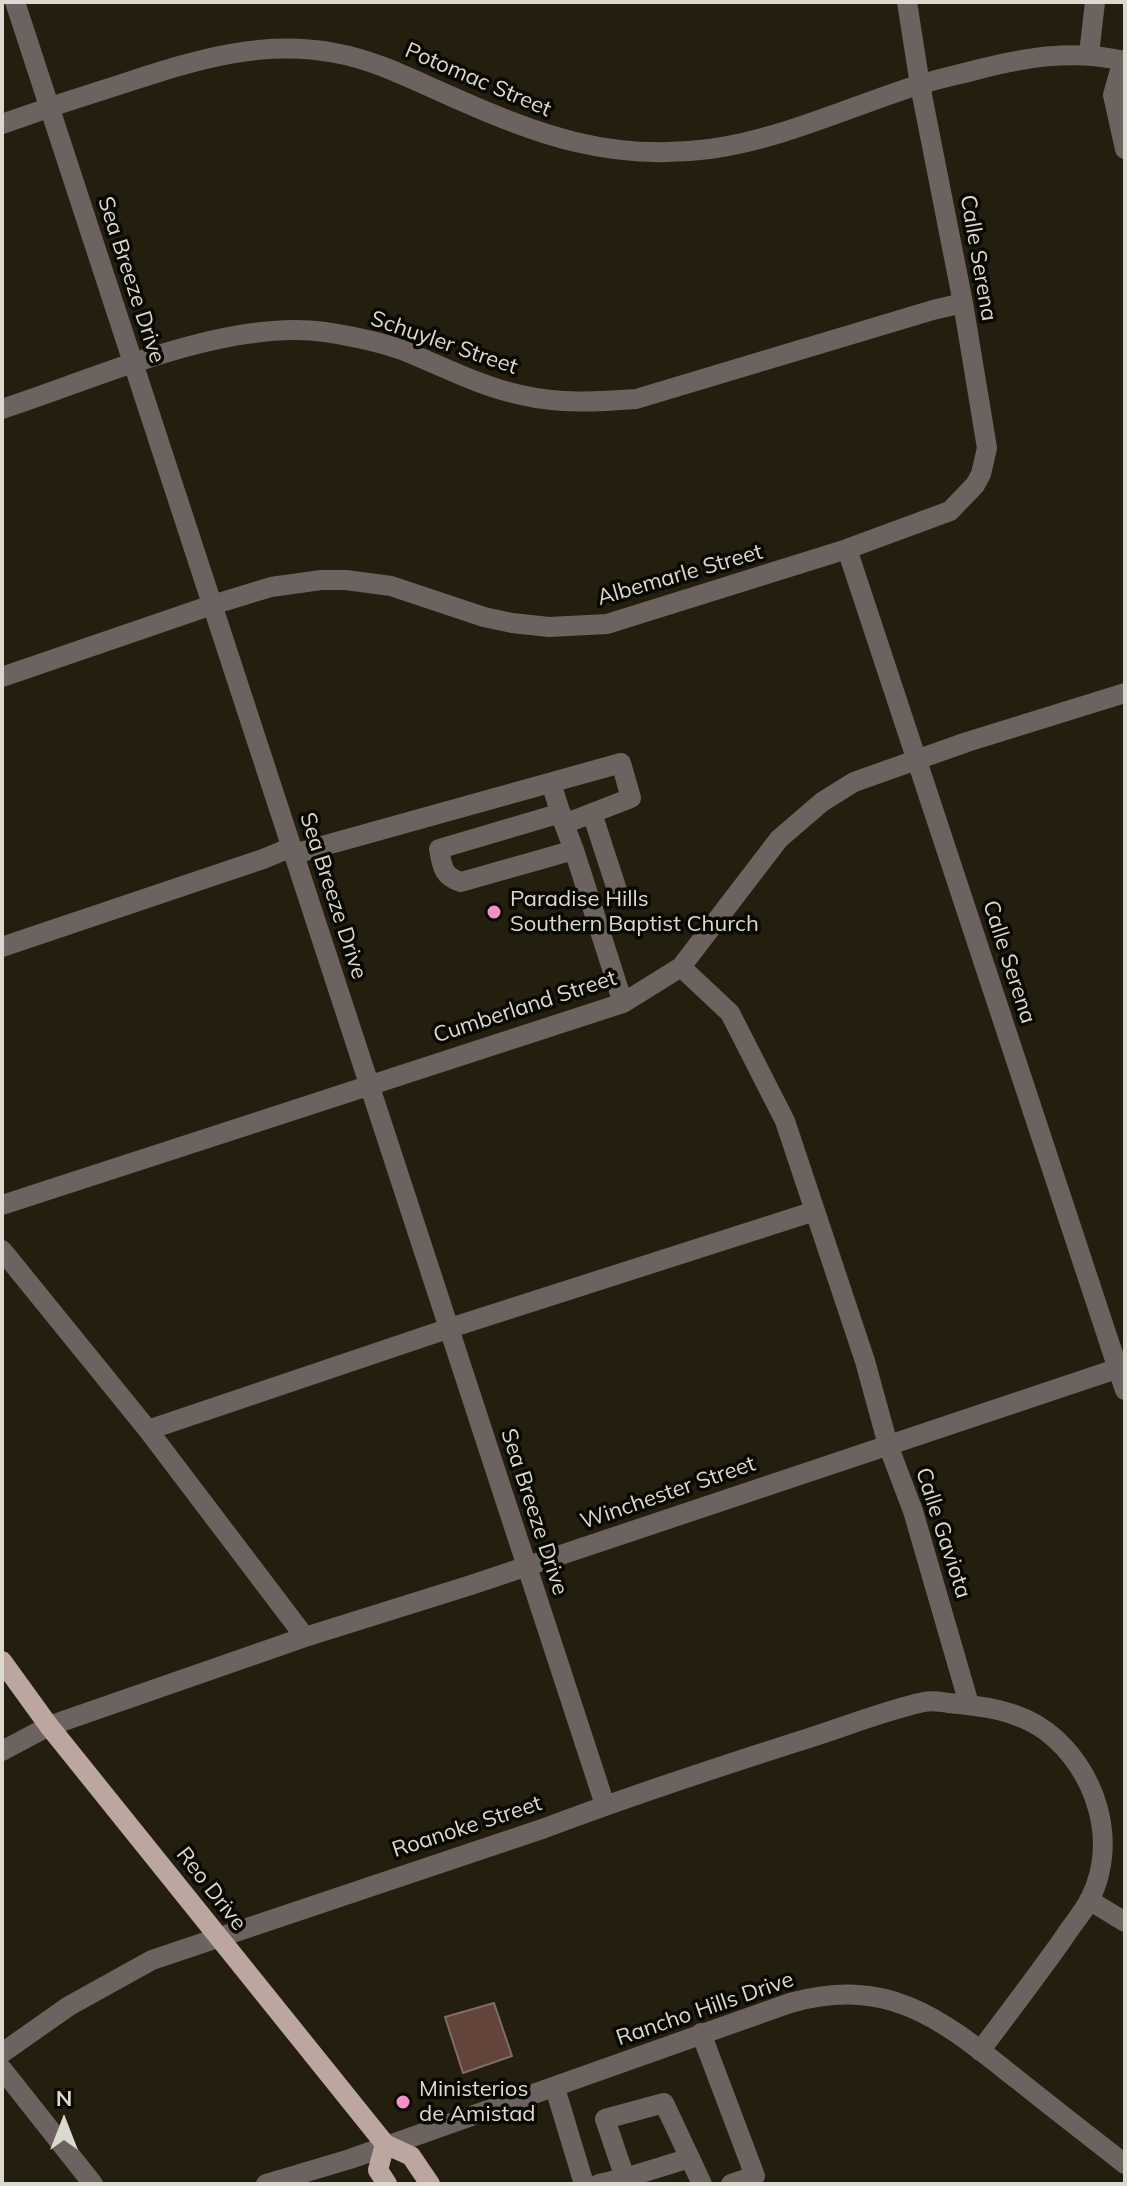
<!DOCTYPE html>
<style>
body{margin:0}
#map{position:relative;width:1127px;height:2186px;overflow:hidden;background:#231e0d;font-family:Mulish,sans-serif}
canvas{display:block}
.frame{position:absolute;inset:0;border:4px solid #dcd9ce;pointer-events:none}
.north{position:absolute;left:24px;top:2082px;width:80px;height:80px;-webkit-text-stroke:6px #0a0803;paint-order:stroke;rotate:0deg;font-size:22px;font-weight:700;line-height:32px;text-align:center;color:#dcd9ce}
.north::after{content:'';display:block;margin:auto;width:28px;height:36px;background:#dcd9ce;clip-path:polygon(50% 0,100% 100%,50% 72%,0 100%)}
</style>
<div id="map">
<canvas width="1127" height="2186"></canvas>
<div class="frame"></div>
<div class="north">N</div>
</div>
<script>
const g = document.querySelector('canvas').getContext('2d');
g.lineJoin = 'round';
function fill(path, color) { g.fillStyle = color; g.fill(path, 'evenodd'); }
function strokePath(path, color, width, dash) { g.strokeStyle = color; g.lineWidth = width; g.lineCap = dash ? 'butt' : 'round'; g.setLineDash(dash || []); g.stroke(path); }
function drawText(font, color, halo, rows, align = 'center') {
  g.font = font + ' Mulish,sans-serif'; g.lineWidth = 7; g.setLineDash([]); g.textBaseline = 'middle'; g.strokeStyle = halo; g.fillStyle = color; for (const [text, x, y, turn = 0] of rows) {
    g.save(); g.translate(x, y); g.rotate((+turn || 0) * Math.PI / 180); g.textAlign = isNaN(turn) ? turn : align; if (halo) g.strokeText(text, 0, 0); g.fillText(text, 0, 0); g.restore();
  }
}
const building = new Path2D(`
 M 494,2003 L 512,2056 L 463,2073 L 445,2017 Z`);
fill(building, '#63443b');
strokePath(building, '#826c65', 2);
strokePath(new Path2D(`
 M 15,2 L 605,1805
 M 1089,54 L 1095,2
 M 1123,60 L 1113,95 L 1125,149
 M 2,124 C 44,109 86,95 128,82 C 196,60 262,39 335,53 C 375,60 411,79 448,95 C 538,135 609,162 710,149 C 782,139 849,107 918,85 C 937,79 957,75 976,70 C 1026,57 1074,49 1125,61
 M 2,409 C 95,379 227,318 325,332 C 351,336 377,341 402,350 C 442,366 479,386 521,395 C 560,404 597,402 636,399 L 933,310 L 963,303
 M 847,549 L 1125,1390
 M 2,677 L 212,605 L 271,587 L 321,580 L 346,580 L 391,586 L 484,617 L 512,623 L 549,627 L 607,624 L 847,549 L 950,511 L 975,485 L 981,474 L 987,448 L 963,303 L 920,85 L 907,2
 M 561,813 L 439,849 C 442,866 443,877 461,882 L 574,850 L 564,824
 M 592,813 L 618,893
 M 574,850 L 623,1003
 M 294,854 L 621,763 L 631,798 L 564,824 L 551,783
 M 2,947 L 263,859 L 292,847
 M 681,967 L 730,1013 L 785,1121 L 865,1361 L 888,1445 L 913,1511 L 969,1704
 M 2,1205 L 623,1003 L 681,967 L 779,839 L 822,802 L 854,782 L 967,742 L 1125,693
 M 2,1250 L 148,1430 L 305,1637
 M 148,1430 L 450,1328 L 815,1211
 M 2,1751 L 49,1726 L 305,1637 L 471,1585 L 1125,1366
 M 1089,1900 L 1125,1922
 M 701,2033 L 755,2176 L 731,2184
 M 2,2053 L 69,2006 L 152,1960 L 545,1828 C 632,1795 721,1766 809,1738 C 847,1726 886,1710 924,1702 C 932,1700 941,1702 948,1703 C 983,1706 1017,1710 1046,1731 C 1096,1769 1119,1841 1090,1899 C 1083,1913 1071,1926 1063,1939 C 1036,1977 1008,2014 980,2051
 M 2,2069 L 93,2184
 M 555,2088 L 584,2184
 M 690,2158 L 625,2178 L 605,2119 L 664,2103 L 702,2184
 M 266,2184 L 350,2159 L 790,2003 C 892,1975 943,2021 1018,2080 C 1053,2108 1089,2136 1125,2164
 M 599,2184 L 625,2178`), '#6c625f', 20);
strokePath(new Path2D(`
 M 2,1661 L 49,1726 L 385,2144 L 411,2156 L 430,2184
 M 385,2144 L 378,2170 L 387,2184`), '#bba6a0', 20);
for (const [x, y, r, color] of [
 [494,912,8,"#f98fc9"],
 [403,2102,8,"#f98fc9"]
]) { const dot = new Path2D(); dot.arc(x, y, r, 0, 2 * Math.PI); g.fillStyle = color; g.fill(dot); strokePath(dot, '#0a0803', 3); }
drawText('22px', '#dcd9ce', '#0a0803', [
 ["Potomac Street",478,80,23],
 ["Calle Serena",978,258,80],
 ["Sea Breeze Drive",131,280,72],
 ["Schuyler Street",444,343,19],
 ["Albemarle Street",680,575,-16],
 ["Sea Breeze Drive",333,896,72],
 ["Calle Serena",1009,962,72],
 ["Cumberland Street",525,1007,-18],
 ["Winchester Street",668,1493,-19],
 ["Sea Breeze Drive",534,1512,72],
 ["Calle Gaviota",943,1533,72],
 ["Roanoke Street",467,1827,-18],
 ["Reo Drive",211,1889,52],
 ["Rancho Hills Drive",705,2009,-19]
]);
drawText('22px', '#dcd9ce', '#0a0803', [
 ["Paradise Hills",510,899],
 ["Southern Baptist Church",510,924],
 ["Ministerios",419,2089],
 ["de Amistad",419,2114]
], 'left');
</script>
